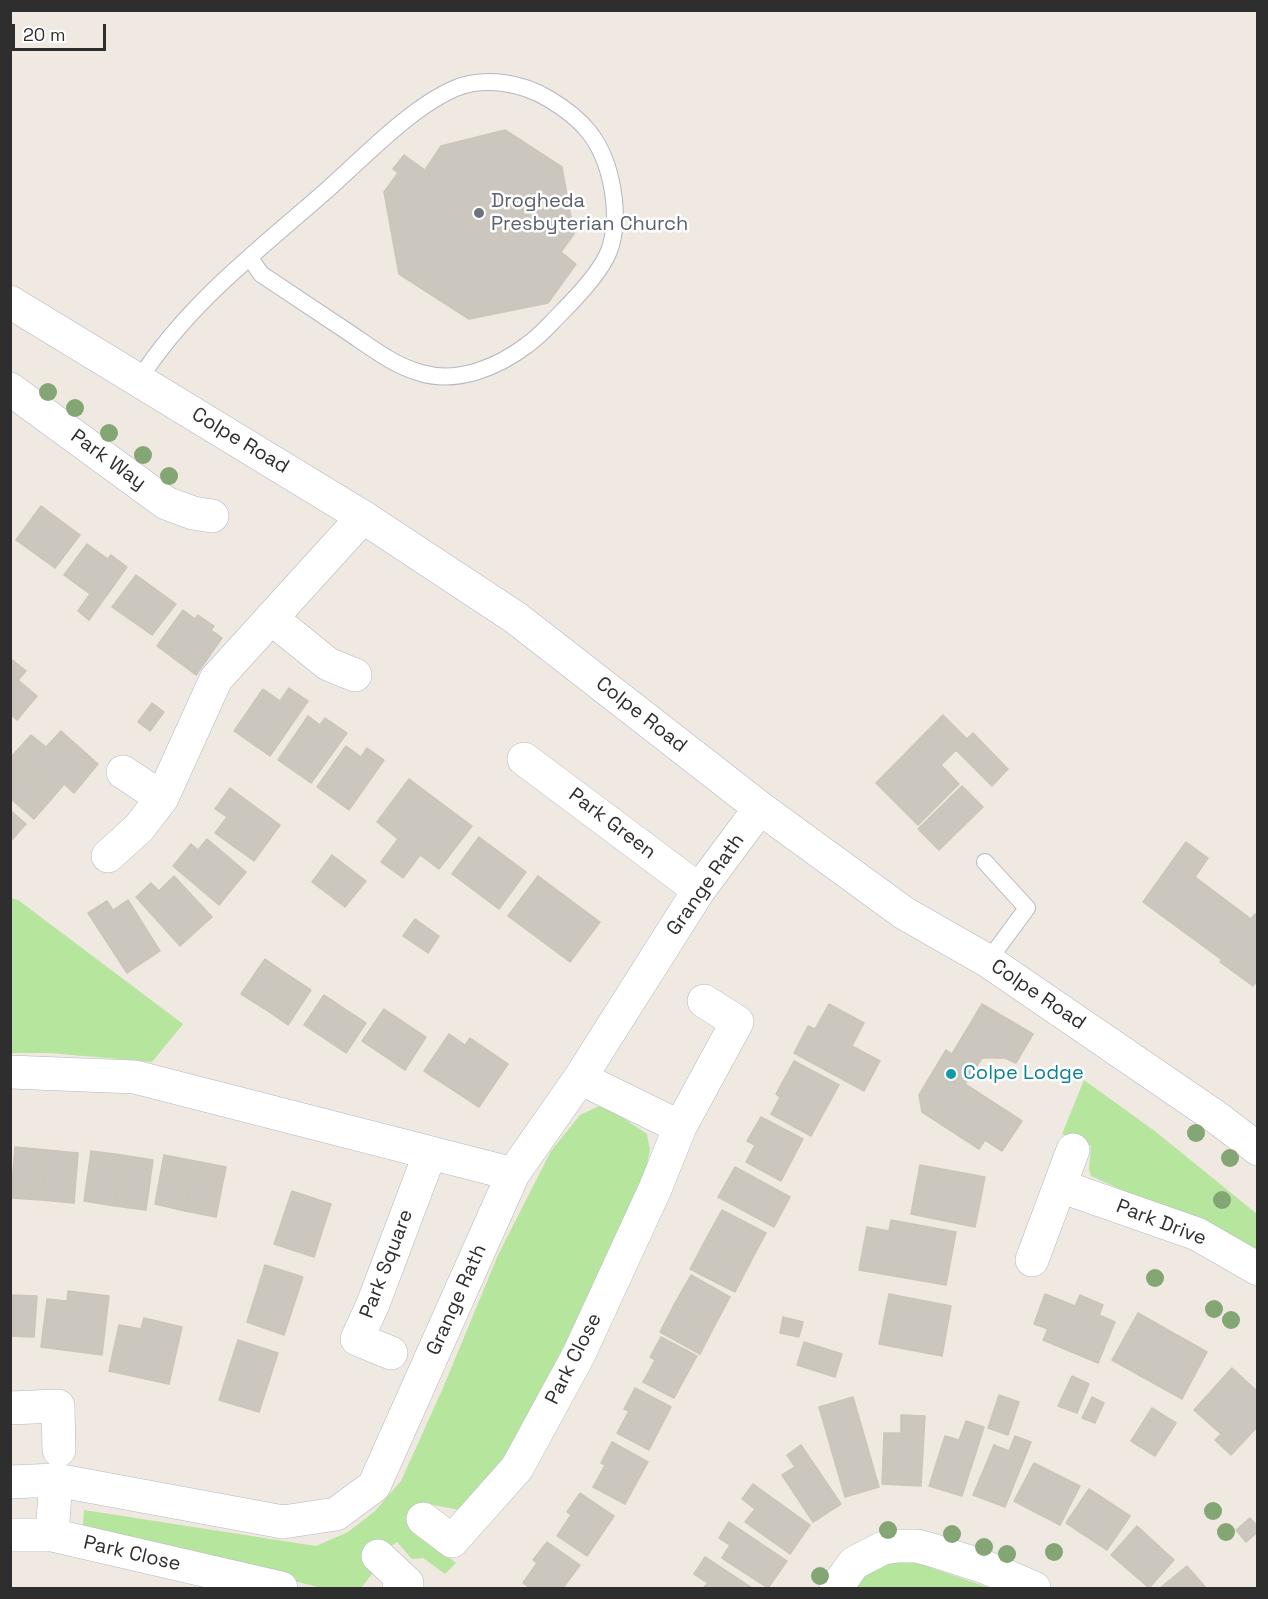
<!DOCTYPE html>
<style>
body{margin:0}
#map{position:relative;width:1268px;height:1599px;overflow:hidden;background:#efe9e1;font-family:"Space Grotesk",sans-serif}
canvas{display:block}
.frame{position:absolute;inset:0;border:12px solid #2e2e2e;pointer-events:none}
.scale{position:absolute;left:12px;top:24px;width:94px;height:27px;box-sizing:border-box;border:3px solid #2e2e2e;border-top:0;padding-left:8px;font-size:18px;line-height:21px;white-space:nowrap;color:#2e2e2e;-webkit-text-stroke:4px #fff;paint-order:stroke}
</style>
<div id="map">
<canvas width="1268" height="1599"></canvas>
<div class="frame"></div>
<div class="scale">20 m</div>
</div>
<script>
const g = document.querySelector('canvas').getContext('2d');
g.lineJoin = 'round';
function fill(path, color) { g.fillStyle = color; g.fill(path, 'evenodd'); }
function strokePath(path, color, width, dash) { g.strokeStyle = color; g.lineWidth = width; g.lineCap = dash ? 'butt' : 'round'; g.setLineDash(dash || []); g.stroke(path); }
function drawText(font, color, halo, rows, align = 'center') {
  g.font = font + ' "Space Grotesk",sans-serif'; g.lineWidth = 5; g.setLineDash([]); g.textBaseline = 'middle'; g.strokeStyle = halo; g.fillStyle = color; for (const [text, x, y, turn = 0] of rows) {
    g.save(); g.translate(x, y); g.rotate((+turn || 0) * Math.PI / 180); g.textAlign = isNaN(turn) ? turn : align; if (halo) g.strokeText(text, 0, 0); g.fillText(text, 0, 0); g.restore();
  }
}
fill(new Path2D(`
 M 11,898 L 18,900 L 183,1024 L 152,1062 L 50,1053 L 11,1053 Z
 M 1084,1080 L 1156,1132 L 1257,1214 L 1257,1251 L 1091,1176 L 1089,1169 L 1091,1146 L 1062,1134 Z
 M 599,1106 L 614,1112 L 647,1134 L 650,1150 L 644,1177 L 546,1384 L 507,1453 L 460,1510 L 433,1505 L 414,1527 L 456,1563 L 445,1574 L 423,1558 L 412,1559 L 397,1542 L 371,1560 L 372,1574 L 361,1588 L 321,1588 L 83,1525 L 84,1510 L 316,1546 L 348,1532 L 375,1511 L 401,1481 L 443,1388 L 498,1255 L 551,1151 L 580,1115 Z
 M 901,1560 L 917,1563 L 990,1588 L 852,1588 C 868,1570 876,1563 901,1560 Z`), '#b6e59e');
const building = new Path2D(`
 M 505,130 L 562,167 L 574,234 L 561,252 L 576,264 L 548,303 L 469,319 L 399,274 L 384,192 L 398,173 L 393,169 L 404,155 L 425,170 L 441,146 Z
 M 41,506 L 80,535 L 55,568 L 16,540 Z
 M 87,544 L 108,559 L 111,555 L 127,567 L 89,620 L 78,611 L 90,594 L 64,575 Z
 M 136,575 L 176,604 L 152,635 L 112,607 Z
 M 183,610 L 195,619 L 198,615 L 214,626 L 211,630 L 222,638 L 196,675 L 157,646 Z
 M 10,658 L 26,671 L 18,680 L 37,696 L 17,720 L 10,714 Z
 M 289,688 L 308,701 L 270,756 L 234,731 L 263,689 L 280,701 Z
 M 152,703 L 164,712 L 150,731 L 138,722 Z
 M 943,715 L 967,739 L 941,765 L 959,784 L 918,825 L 876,783 Z
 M 308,716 L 320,725 L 325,718 L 347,733 L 311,783 L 278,760 Z
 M 61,731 L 98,764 L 74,793 L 64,784 L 54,796 L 11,757 L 31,735 L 46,747 Z
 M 973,733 L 1008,769 L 992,786 L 956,750 Z
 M 346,746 L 361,757 L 367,748 L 384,760 L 349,810 L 317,787 Z
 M 11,757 L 54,796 L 34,819 L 10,798 Z
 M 409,779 L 472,826 L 439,869 L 420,855 L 403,878 L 381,862 L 398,839 L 377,822 Z
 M 962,786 L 983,807 L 939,850 L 918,829 Z
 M 230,788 L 280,825 L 254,861 L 215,833 L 227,817 L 215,809 Z
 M 10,810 L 26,824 L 10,842 Z
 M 479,837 L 526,872 L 499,909 L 452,874 Z
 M 207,839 L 246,872 L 219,905 L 173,866 L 191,844 L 198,850 Z
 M 1186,842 L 1208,858 L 1195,877 L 1251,919 L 1255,914 L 1258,916 L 1258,980 L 1253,986 L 1220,962 L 1222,960 L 1143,902 Z
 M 332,855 L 366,881 L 345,907 L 312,882 Z
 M 174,876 L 212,917 L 180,946 L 136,897 L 151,883 L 159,891 Z
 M 538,876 L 600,922 L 570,962 L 508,916 Z
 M 128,900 L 160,951 L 127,973 L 88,913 L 107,901 L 113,910 Z
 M 415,919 L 439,936 L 428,953 L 403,936 Z
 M 265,959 L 288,975 L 265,1009 L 241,994 Z
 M 288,975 L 311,990 L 288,1025 L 265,1009 Z
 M 324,995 L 366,1023 L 346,1053 L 304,1025 Z
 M 829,1004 L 864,1023 L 852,1046 L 880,1061 L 864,1091 L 794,1053 L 808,1026 L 815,1029 Z
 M 982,1004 L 1033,1034 L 1016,1063 L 1005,1058 L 982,1058 L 965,1084 L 1022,1121 L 1002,1151 L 985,1140 L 979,1149 L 922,1112 L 919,1095 L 946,1050 L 952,1054 Z
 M 384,1009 L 426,1037 L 405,1070 L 362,1041 Z
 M 449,1034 L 465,1045 L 470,1038 L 508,1064 L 479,1107 L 424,1071 Z
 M 794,1061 L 839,1085 L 811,1136 L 771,1114 L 780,1097 L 776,1094 Z
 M 761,1117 L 803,1139 L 781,1181 L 746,1162 L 755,1145 L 747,1141 Z
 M 15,1147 L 47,1150 L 42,1200 L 11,1198 Z
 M 47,1150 L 78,1153 L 74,1203 L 42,1200 Z
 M 91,1151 L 122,1155 L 115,1206 L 84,1201 Z
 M 122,1155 L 153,1160 L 146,1210 L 115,1206 Z
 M 164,1155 L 195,1161 L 185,1211 L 155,1204 Z
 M 195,1161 L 226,1167 L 216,1217 L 185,1211 Z
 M 920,1165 L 985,1177 L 975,1227 L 911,1214 Z
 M 735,1167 L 790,1197 L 774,1227 L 718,1197 Z
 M 292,1191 L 331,1204 L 314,1257 L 274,1244 Z
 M 722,1210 L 766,1233 L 750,1263 L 706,1239 Z
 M 891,1220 L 956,1232 L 946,1285 L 859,1270 L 867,1227 L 889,1231 Z
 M 706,1239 L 750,1263 L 735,1292 L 690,1269 Z
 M 265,1265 L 303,1277 L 284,1335 L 247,1322 Z
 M 691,1275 L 730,1297 L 715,1325 L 675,1303 Z
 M 68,1291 L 109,1296 L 102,1355 L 41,1347 L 47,1299 L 67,1301 Z
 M 889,1294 L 951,1306 L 942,1356 L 879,1344 Z
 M 1045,1294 L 1075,1306 L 1080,1295 L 1103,1305 L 1099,1315 L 1115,1322 L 1098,1363 L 1043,1340 L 1048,1329 L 1034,1324 Z
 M 10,1295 L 37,1296 L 34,1337 L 10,1336 Z
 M 675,1303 L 715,1325 L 700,1354 L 660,1332 Z
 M 1138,1313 L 1207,1352 L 1182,1399 L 1112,1360 Z
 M 783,1317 L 803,1322 L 799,1337 L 780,1333 Z
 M 144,1318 L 182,1327 L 169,1384 L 109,1371 L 119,1325 L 141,1329 Z
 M 661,1337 L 697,1356 L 674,1398 L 643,1382 L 655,1360 L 650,1357 Z
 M 238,1340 L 278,1353 L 259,1412 L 219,1400 Z
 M 804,1342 L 842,1354 L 835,1377 L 797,1365 Z
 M 1232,1368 L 1258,1392 L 1258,1426 L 1231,1455 L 1215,1440 L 1221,1434 L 1194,1410 Z
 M 1072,1376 L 1089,1384 L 1077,1413 L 1058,1406 Z
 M 635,1388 L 671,1407 L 649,1450 L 617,1433 L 629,1411 L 624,1409 Z
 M 999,1395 L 1019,1402 L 1008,1435 L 988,1428 Z
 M 853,1397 L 879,1487 L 845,1497 L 819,1407 Z
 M 1092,1397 L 1104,1403 L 1095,1423 L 1082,1418 Z
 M 1152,1408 L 1176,1423 L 1155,1456 L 1131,1441 Z
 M 901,1415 L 925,1416 L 921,1486 L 882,1484 L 884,1433 L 901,1433 Z
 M 966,1421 L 984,1427 L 962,1496 L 929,1486 L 945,1436 L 959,1440 Z
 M 1015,1436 L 1031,1442 L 1005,1507 L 973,1495 L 994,1445 L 1009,1451 Z
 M 612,1442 L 648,1462 L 625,1504 L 593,1487 L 605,1465 L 601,1463 Z
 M 801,1445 L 841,1504 L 813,1522 L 782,1475 L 795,1467 L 787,1455 Z
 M 1034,1463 L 1080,1486 L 1060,1525 L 1014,1501 Z
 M 753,1484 L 810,1525 L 790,1554 L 745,1522 L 755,1509 L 742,1499 Z
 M 1089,1489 L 1130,1516 L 1107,1550 L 1066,1523 Z
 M 580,1493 L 614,1516 L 587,1556 L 557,1536 L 571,1515 L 567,1512 Z
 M 1250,1518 L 1258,1527 L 1258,1532 L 1246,1542 L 1236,1530 Z
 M 729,1522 L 787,1561 L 768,1588 L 722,1558 L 730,1545 L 719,1538 Z
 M 1137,1526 L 1174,1560 L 1149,1588 L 1111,1555 Z
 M 547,1542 L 580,1565 L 563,1588 L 530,1588 L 523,1583 L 537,1563 L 533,1560 Z
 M 705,1557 L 752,1588 L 703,1588 L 708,1583 L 694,1574 Z
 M 1187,1566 L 1206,1588 L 1160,1588 Z`);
fill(building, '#cbc7bf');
strokePath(building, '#cbc5ba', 1.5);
const lane = new Path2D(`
 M 139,380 C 187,304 260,249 327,190 C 364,157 411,107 456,88 C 485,76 523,83 549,99 C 564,108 578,118 589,132 C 612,161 622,216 609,251 C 601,272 576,298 560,314 C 550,324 539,337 527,345 C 498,367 458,384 421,373 C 395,366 373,349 351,334 C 321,314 291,294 261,274 L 250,258
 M 985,862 L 1027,908 L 988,961`);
const street = new Path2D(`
 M 10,389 L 166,503 L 193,513 L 212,516
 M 271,618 L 328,664 L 355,675
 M 524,759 L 699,890
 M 123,772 L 162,798
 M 108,856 L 139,828 L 162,798 L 216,679 L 363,517
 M 10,1072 L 135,1077 L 513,1174
 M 580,1078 L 680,1127
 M 1060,1186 L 1197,1234 L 1258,1269
 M 1032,1260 L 1073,1150
 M 391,1353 L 357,1339 L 373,1304 L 430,1153
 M 10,1408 L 58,1406 L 59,1450
 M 10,1482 L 56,1480 L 283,1522 L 336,1514 L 374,1486 L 513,1174 L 580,1078 L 699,890 L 760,808
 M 423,1519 L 452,1541 L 517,1468 L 579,1354 L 655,1189 L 680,1127 L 737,1022 L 704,1001
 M 10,1535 L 52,1535 L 281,1588
 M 52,1535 L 56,1480
 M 378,1556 L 407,1583 L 399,1588
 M 836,1588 L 854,1563 L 883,1548 L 899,1546 L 917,1546 L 932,1550 L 985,1567 L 1034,1588`);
const secondary = new Path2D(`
 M 10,302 L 363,517 L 516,618 L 760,808 L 904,913 L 988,961 L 1216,1117 L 1258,1149`);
strokePath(lane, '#b4b7c1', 18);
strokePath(street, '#b4b7c1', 34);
strokePath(secondary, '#b4b7c1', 34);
strokePath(lane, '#fff', 16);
strokePath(street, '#fff', 33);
strokePath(secondary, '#fff', 33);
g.fillStyle = '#84a574';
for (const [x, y] of [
 [48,392],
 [75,408],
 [109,433],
 [143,455],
 [169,476],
 [1196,1133],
 [1230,1158],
 [1222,1200],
 [1155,1278],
 [1214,1309],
 [1231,1320],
 [1213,1511],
 [888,1530],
 [1226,1532],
 [952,1534],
 [984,1547],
 [1054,1552],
 [1007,1554],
 [820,1576]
]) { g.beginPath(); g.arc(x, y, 9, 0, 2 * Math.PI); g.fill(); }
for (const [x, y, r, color] of [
 [479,213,6,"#6b7280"],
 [951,1074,6,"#0f9aa8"]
]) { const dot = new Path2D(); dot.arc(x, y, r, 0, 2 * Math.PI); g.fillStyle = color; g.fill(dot); strokePath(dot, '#fff', 2); }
drawText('20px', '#5b616d', '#fff', [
 ["Drogheda",491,202],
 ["Presbyterian Church",491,225]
], 'left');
drawText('20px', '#2e2e2e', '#fff', [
 ["Colpe Road",240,441,31],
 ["Park Way",108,460,36],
 ["Colpe Road",641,715,38],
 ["Park Green",612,824,37],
 ["Grange Rath",706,885,-55],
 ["Colpe Road",1038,995,34],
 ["Park Drive",1161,1223,21],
 ["Park Square",387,1264,-69],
 ["Grange Rath",457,1300,-66],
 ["Park Close",574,1359,-63],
 ["Park Close",132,1554,13]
]);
drawText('20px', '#0d838f', '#fff', [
 ["Colpe Lodge",963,1074]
], 'left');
</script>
